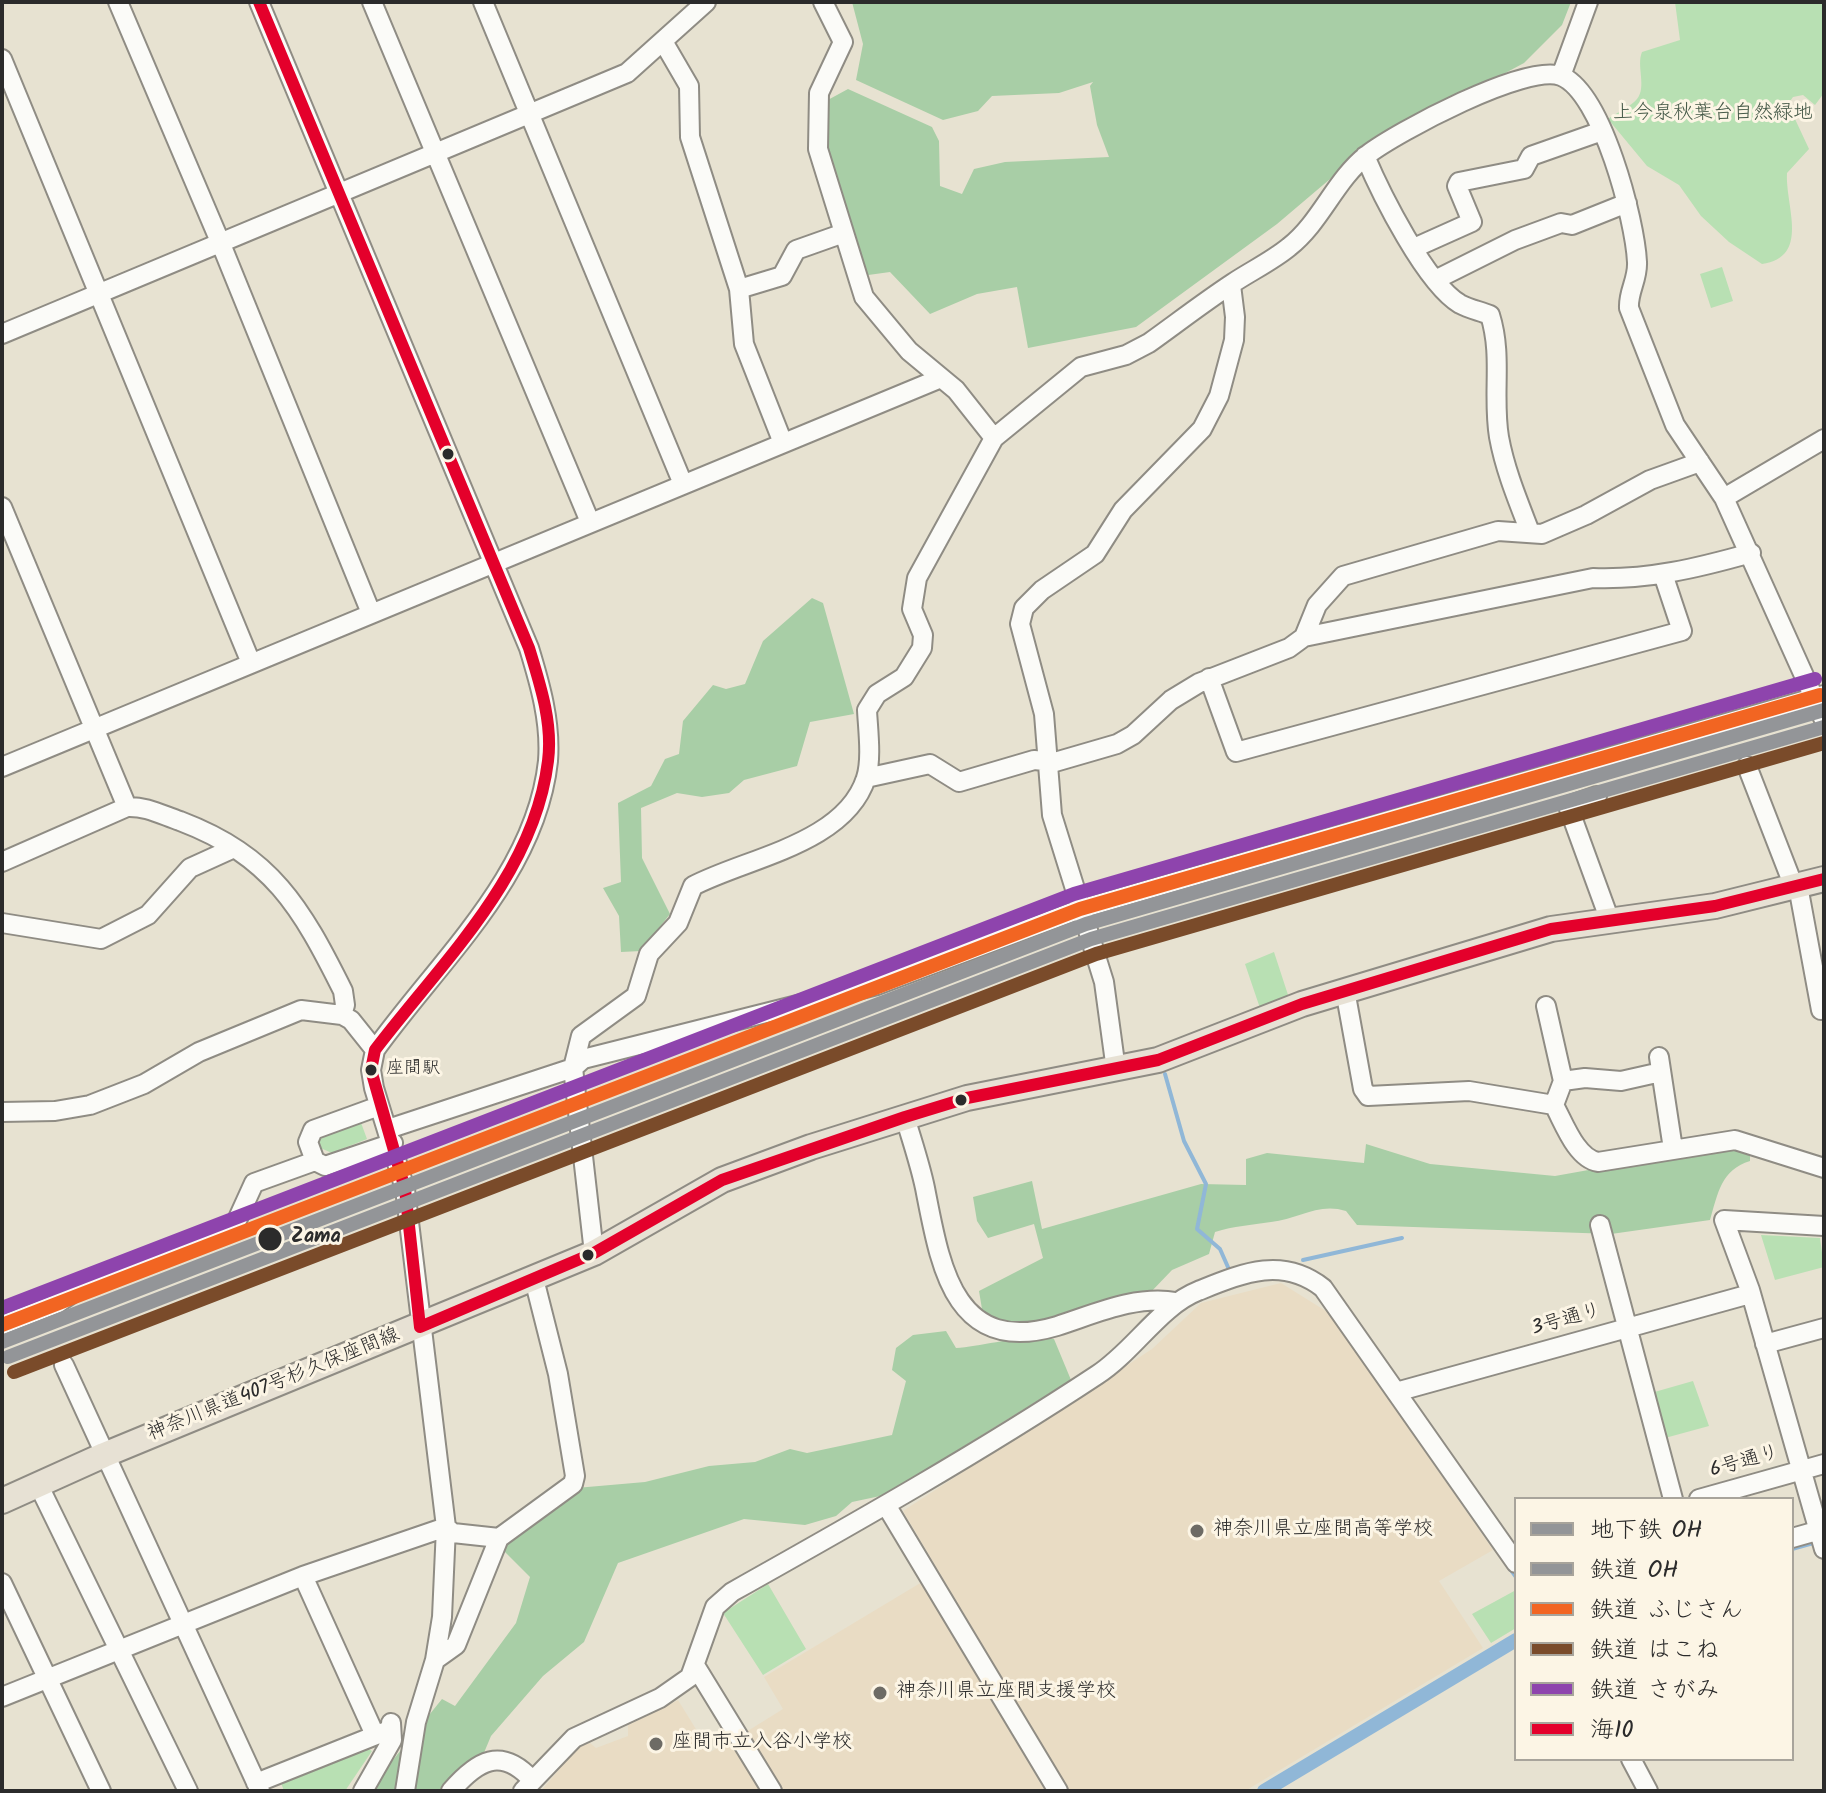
<!DOCTYPE html>
<meta charset="utf-8">
<style>
body{margin:0}
#map{position:relative;width:1826px;height:1793px;overflow:hidden;background:#e7e2d1;font-family:Kalam,"Klee One",sans-serif}
canvas{display:block}
.frame{position:absolute;inset:0;border:4px solid #2b2b2b;pointer-events:none}
.legend{position:absolute;left:1514px;top:1497px;width:280px;height:264px;box-sizing:border-box;background:#fcf5e5;border:2px solid #a8a49b;margin:0;padding:10px 14px;list-style:none;font-size:24px;color:#2b2b2b}
.legend li{display:flex;align-items:center;gap:16px;height:40px}
.legend b{width:40px;border:2px solid #a8a49b}
</style>
<div id="map">
<canvas width="1826" height="1793"></canvas>
<div class="frame"></div>
<ul class="legend">
<li><b style="height:10px;background:#939598"></b>地下鉄 OH</li>
<li><b style="height:10px;background:#939598"></b>鉄道 OH</li>
<li><b style="height:10px;background:#f26522"></b>鉄道 ふじさん</li>
<li><b style="height:10px;background:#7a4b2a"></b>鉄道 はこね</li>
<li><b style="height:10px;background:#8e44ad"></b>鉄道 さがみ</li>
<li><b style="height:10px;background:#e4002b"></b>海10</li>
</ul>
</div>
<script>
const g = document.querySelector('canvas').getContext('2d');
g.lineJoin = 'round';
function fill(path, color) { g.fillStyle = color; g.fill(path, 'evenodd'); }
function strokePath(path, color, width, dash) { g.strokeStyle = color; g.lineWidth = width; g.lineCap = dash ? 'butt' : 'round'; g.setLineDash(dash || []); g.stroke(path); }
function drawText(font, color, halo, rows, align = 'center') {
  g.font = font + ' Kalam,"Klee One",sans-serif'; g.lineWidth = 6; g.setLineDash([]); g.textBaseline = 'middle'; g.strokeStyle = halo; g.fillStyle = color; for (const [text, x, y, turn = 0] of rows) {
    g.save(); g.translate(x, y); g.rotate((+turn || 0) * Math.PI / 180); g.textAlign = isNaN(turn) ? turn : align; if (halo) g.strokeText(text, 0, 0); g.fillText(text, 0, 0); g.restore();
  }
}
fill(new Path2D(`
 M 1281,1283 L 1329,1313 L 1493,1550 L 1439,1581 L 1483,1648 L 1245,1791 L 1069,1791 L 903,1511 L 1152,1349 L 1201,1303 Z
 M 922,1582 L 1045,1791 L 781,1791 L 746,1732 L 783,1709 L 764,1677 Z
 M 678,1700 L 710,1752 L 733,1740 L 764,1791 L 541,1791 L 578,1747 L 590,1743 L 596,1748 L 628,1736 L 628,1725 Z`), '#e9dcc4');
fill(new Path2D(`
 M 1675,2 L 1824,2 L 1824,93 L 1815,105 L 1803,95 L 1793,97 L 1788,104 L 1809,149 L 1787,173 C 1785,206 1811,257 1762,264 L 1729,242 L 1701,216 L 1679,185 L 1647,166 L 1608,119 C 1616,113 1630,107 1637,99 C 1647,87 1636,66 1642,52 L 1680,40 Z
 M 1722,267 L 1733,301 L 1711,308 L 1700,274 Z
 M 1274,952 L 1290,1001 L 1261,1011 L 1245,964 Z
 M 360,1120 L 367,1139 L 332,1153 L 318,1147 L 318,1137 Z
 M 1761,1235 L 1820,1238 L 1824,1267 L 1775,1280 Z
 M 1693,1381 L 1709,1426 L 1665,1438 L 1651,1393 Z
 M 768,1584 L 806,1649 L 763,1675 L 723,1613 Z
 M 1516,1590 L 1516,1628 L 1491,1643 L 1472,1614 Z
 M 363,1746 L 372,1751 L 345,1791 L 284,1791 L 280,1780 Z`), '#b8e0b3');
fill(new Path2D(`
 M 852,2 L 1571,2 L 1562,25 L 1524,63 L 1369,146 L 1277,224 L 1136,327 L 1028,348 L 1017,287 L 977,294 L 930,314 L 890,272 L 861,276 L 826,158 L 826,101 L 848,89 L 932,127 L 939,141 L 940,186 L 962,194 L 974,169 L 1005,162 L 1109,157 L 1097,125 L 1090,86 L 1093,82 L 1059,93 L 992,96 L 978,111 L 943,120 L 856,80 L 863,44 Z
 M 812,598 L 823,603 L 854,714 L 810,722 L 797,766 L 744,780 L 729,793 L 702,797 L 677,793 L 641,808 L 642,858 L 670,914 L 641,951 L 621,952 L 619,916 L 603,888 L 621,882 L 618,803 L 651,786 L 665,759 L 679,754 L 683,721 L 713,685 L 726,689 L 745,684 L 763,641 Z
 M 1366,1144 L 1430,1164 L 1555,1176 L 1728,1145 L 1750,1149 L 1750,1161 C 1721,1170 1718,1193 1710,1220 L 1611,1234 L 1357,1225 L 1346,1211 C 1319,1202 1298,1219 1271,1222 C 1251,1225 1234,1226 1215,1232 L 1209,1254 L 1172,1270 L 1149,1294 L 1032,1333 L 983,1315 L 979,1291 L 1043,1258 L 1034,1224 L 988,1238 L 977,1221 L 973,1197 L 1032,1181 L 1042,1229 L 1201,1184 L 1246,1185 L 1246,1159 L 1267,1153 L 1364,1163 Z
 M 946,1331 L 956,1348 C 983,1346 1030,1333 1054,1339 L 1071,1380 L 885,1495 L 852,1502 L 836,1516 L 805,1525 L 744,1519 L 618,1563 L 584,1642 L 543,1676 L 491,1736 L 473,1779 L 461,1791 L 368,1791 L 442,1699 L 455,1706 L 516,1623 L 530,1577 L 503,1550 L 531,1515 L 576,1488 L 645,1482 L 709,1466 L 755,1462 L 790,1449 L 807,1453 L 892,1435 L 906,1381 L 892,1370 L 896,1348 L 913,1335 Z`), '#a8cea6');
strokePath(new Path2D(`
 M 1165,1074 L 1184,1141 L 1206,1184 L 1197,1229 L 1220,1249 L 1231,1274
 M 1303,1260 L 1402,1238
 M 1792,1549 L 1817,1542
 M 1508,1566 L 1516,1577`), '#90b7d7', 4);
strokePath(new Path2D(`
 M 1264,1791 L 1516,1640`), '#90b7d7', 14);
const minor = new Path2D(`
 M 118,2 L 221,244 L 371,613
 M 259,2 L 529,648 C 540,684 551,722 548,761 C 536,875 438,962 375,1050 L 371,1070 L 374,1088 L 405,1189 L 446,1527 L 442,1617 L 435,1660 L 416,1722 L 405,1791
 M 372,2 L 590,522
 M 483,2 L 683,484
 M 823,2 L 843,42 L 819,93 L 818,149 L 864,297 L 909,351 L 956,390 L 994,438
 M 664,43 L 689,86 L 690,137 L 739,289 L 744,344 L 783,443
 M 2,59 L 251,663
 M 1561,76 L 1588,2
 M 1365,156 C 1381,194 1426,284 1460,304 C 1469,309 1480,311 1490,315 C 1503,356 1492,395 1499,437 C 1505,470 1518,501 1530,532
 M 1414,248 L 1472,222 L 1457,186 L 1459,182 L 1524,169 L 1531,156 L 1602,131
 M 1435,280 L 1515,240 L 1561,223 L 1572,225 L 1627,203
 M 739,289 L 782,276 L 796,250 L 844,233
 M 2,334 L 627,73 L 706,2
 M 1724,498 L 1824,439
 M 2,507 L 127,807
 M 1304,637 L 1593,578 C 1648,580 1698,568 1751,553
 M 1209,678 L 1236,752 L 1682,631 L 1663,574
 M 1747,766 L 1794,887
 M 2,767 L 941,378
 M 866,778 L 930,764 L 959,782 L 1034,760 L 1055,762 L 1117,744 L 1133,735 L 1171,700 L 1199,683 L 1289,648 L 1304,637 L 1317,605 L 1343,576 L 1498,531 L 1542,534 L 1586,515 L 1650,480 L 1700,462
 M 1597,796 L 1568,806 L 1610,921
 M 2,862 L 127,807 C 146,806 162,815 180,821 C 272,856 301,907 343,991 L 345,1005 L 342,1015
 M 1798,886 L 1821,1010
 M 2,923 L 101,939 L 148,915 L 190,868 L 234,848
 M 1345,990 L 1363,1089 L 1368,1096 L 1469,1091 L 1554,1105 C 1564,1123 1576,1158 1598,1162 L 1735,1140 L 1824,1168
 M 1546,1006 L 1563,1081 L 1554,1105
 M 1659,1057 L 1673,1149
 M 1116,1070 L 1104,982 L 1052,815 L 1044,714 L 1020,624 L 1024,608 L 1042,590 L 1095,554 L 1123,510 L 1202,429 L 1219,396 L 1234,340 L 1235,317 L 1231,285
 M 1563,1081 L 1585,1078 L 1621,1081 L 1661,1072
 M 379,1106 L 313,1130 L 308,1142 L 315,1161 L 325,1166 L 393,1143
 M 2,1112 L 55,1111 L 90,1105 L 144,1084 L 199,1052 L 301,1010 L 342,1015 L 351,1020 L 375,1050
 M 905,1117 C 912,1141 920,1164 925,1188 C 940,1264 953,1357 1057,1326 C 1095,1314 1135,1295 1176,1302
 M 388,1129 L 573,1068 L 583,1059 L 877,985 L 1080,909 L 1824,695
 M 1600,1225 L 1673,1499
 M 1824,1226 L 1724,1220 L 1750,1290 L 1824,1549
 M 594,1253 L 573,1068 L 581,1036 L 636,996 L 649,954 L 678,923 L 693,886 C 746,858 845,844 866,778 C 872,759 868,730 867,710 L 877,694 L 904,677 L 922,648 L 923,635 L 912,609 L 917,578 L 994,438 L 1081,367 L 1126,355 L 1149,343 C 1177,323 1204,302 1233,283 C 1251,271 1272,261 1289,247 C 1321,222 1335,180 1367,155 C 1397,132 1526,63 1561,76 C 1602,92 1635,220 1637,262 C 1638,280 1628,291 1629,308 L 1675,425 L 1724,498 L 1824,720
 M 2,1325 L 58,1303 L 92,1280 L 234,1227 L 254,1183 L 315,1161
 M 1765,1344 L 1824,1328
 M 64,1365 L 260,1791
 M 1396,1392 L 1750,1294
 M 38,1484 L 188,1791
 M 1699,1499 L 1824,1464
 M 886,1505 L 1058,1791
 M 1792,1538 L 1824,1529
 M 303,1576 L 375,1735
 M 2,1583 L 101,1791
 M 435,1660 L 456,1645 L 499,1538 L 573,1484 L 575,1476 L 558,1374 L 534,1279
 M 696,1667 L 772,1791
 M 2,1697 L 303,1576 L 446,1527 L 453,1533 L 499,1538
 M 1631,1759 L 1648,1791
 M 256,1783 L 389,1730
 M 363,1791 L 392,1740 L 391,1723
 M 451,1791 C 477,1761 501,1746 532,1780
 M 523,1791 L 574,1738 L 660,1698 L 690,1677 L 715,1607 L 732,1592 C 855,1523 979,1453 1097,1375 C 1133,1352 1160,1306 1198,1291 C 1243,1273 1282,1256 1323,1288 L 1516,1563`);
const major = new Path2D(`
 M 2,1501 L 104,1455 L 594,1253 L 722,1180 L 811,1147 L 967,1098 L 1158,1060 L 1302,1004 L 1551,929 L 1715,906 L 1824,879`);
strokePath(minor, '#8f8c84', 22);
strokePath(major, '#8f8c84', 28);
strokePath(minor, '#fbfbf8', 18);
strokePath(major, '#e7e1d4', 24);
strokePath(new Path2D(`
 M 259,2 L 529,648 C 540,684 553,723 548,761 C 534,876 441,963 375,1050 L 371,1070 L 405,1189 L 420,1327
 M 420,1327 L 594,1253 L 722,1180 L 905,1117 L 967,1098 L 1158,1060 L 1302,1004 L 1551,929 L 1715,906 L 1824,879`), '#e4002b', 12);
strokePath(new Path2D(`
 M 8,1357 L 1091,939 L 1824,727`), '#939598', 14);
strokePath(new Path2D(`
 M 2,1325 L 1080,909 L 1820,695`), '#f26522', 14);
strokePath(new Path2D(`
 M 14,1372 L 1096,954 L 1824,743`), '#7a4b2a', 14);
strokePath(new Path2D(`
 M 2,1308 L 1074,894 L 1815,679`), '#8e44ad', 14);
strokePath(new Path2D(`
 M 2,1342 L 1086,924 L 1824,710`), '#939598', 14);
for (const [x, y, r, color] of [
 [448,454,7,"#2b2b2b"],
 [371,1070,7,"#2b2b2b"],
 [961,1100,7,"#2b2b2b"],
 [270,1239,13,"#2b2b2b"],
 [588,1255,7,"#2b2b2b"],
 [1197,1531,8,"#6d6b65"],
 [880,1693,8,"#6d6b65"],
 [656,1744,8,"#6d6b65"]
]) { const dot = new Path2D(); dot.arc(x, y, r, 0, 2 * Math.PI); g.fillStyle = color; g.fill(dot); strokePath(dot, '#fcf5e5', 3); }
drawText('18px', '#2b2b2b', '#fcf5e5', [
 ["座間駅",386,1070]
], 'left');
drawText('20px', '#445847', '#fcf5e5', [
 ["上今泉秋葉台自然緑地",1713,115]
]);
drawText('bold 20px', '#2b2b2b', '#fcf5e5', [
 ["Zama",291,1239]
], 'left');
drawText('20px', '#2b2b2b', '#fcf5e5', [
 ["3号通り",1567,1321,-16],
 ["神奈川県道407号杉久保座間線",274,1386,-22],
 ["6号通り",1745,1463,-16]
]);
drawText('20px', '#2b2b2b', '#fcf5e5', [
 ["神奈川県立座間高等学校",1213,1531],
 ["神奈川県立座間支援学校",896,1693],
 ["座間市立入谷小学校",672,1744]
], 'left');
</script>
